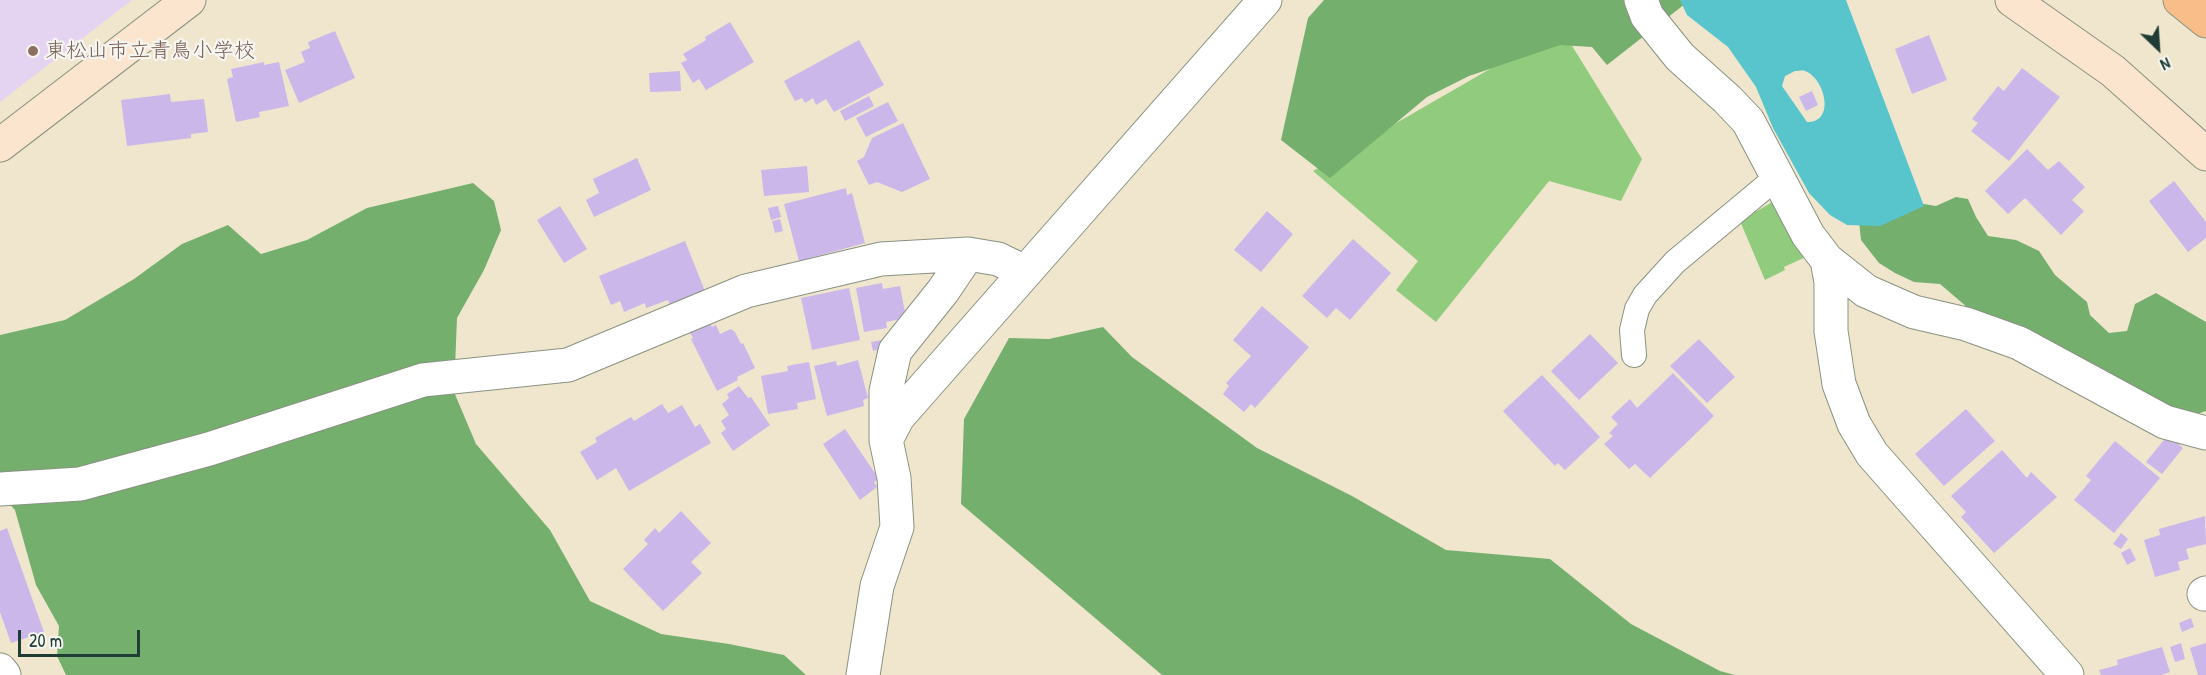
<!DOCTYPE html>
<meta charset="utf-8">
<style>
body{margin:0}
#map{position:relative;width:2206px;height:675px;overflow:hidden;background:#f0e6ce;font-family:"Patrick Hand",sans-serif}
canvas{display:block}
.north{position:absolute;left:2128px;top:18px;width:60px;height:60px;-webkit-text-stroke:4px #f6f6f2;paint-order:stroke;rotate:155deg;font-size:16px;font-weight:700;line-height:24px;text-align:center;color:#1f3d34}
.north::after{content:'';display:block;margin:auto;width:21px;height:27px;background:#1f3d34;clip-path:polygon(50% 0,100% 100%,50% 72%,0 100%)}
.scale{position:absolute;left:18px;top:630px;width:122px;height:27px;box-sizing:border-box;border:3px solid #1f3d34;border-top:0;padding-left:8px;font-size:18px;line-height:21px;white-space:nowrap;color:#1f3d34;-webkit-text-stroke:4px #f6f6f2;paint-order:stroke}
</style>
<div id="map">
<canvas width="2206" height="675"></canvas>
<div class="north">N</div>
<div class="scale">20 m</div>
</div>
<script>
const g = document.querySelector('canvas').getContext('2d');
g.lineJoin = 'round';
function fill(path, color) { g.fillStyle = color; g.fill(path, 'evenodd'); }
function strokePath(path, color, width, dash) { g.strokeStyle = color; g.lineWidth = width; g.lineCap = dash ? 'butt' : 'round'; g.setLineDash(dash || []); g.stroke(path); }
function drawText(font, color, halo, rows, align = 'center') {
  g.font = font + ' "Patrick Hand","Klee One",sans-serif'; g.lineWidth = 4.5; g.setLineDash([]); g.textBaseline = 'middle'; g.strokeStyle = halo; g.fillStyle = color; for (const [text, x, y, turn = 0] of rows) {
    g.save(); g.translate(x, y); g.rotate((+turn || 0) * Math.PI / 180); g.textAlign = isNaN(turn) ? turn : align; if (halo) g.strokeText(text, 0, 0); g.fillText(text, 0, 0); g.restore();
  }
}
fill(new Path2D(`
 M 0,0 L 132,0 L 0,102 Z`), '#e4d3f1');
fill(new Path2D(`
 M 1561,28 L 1642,159 L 1621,201 L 1549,181 L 1436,322 L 1396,290 L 1418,261 L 1313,171 Z
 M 1774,201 L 1810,255 L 1784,267 L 1785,270 L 1765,280 L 1740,221 Z`), '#91cb7e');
fill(new Path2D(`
 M 1324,0 L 1690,0 L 1607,65 L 1592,47 L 1560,45 L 1469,76 L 1427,97 L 1330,178 L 1281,140 L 1308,18 Z
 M 473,183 L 494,201 L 501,230 L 484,270 L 457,318 L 454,392 L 476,444 L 550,530 L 590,601 L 661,634 L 729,644 L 784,655 L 806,675 L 66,675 L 57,656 L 59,626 L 36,585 L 15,510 L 0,494 L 0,335 L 65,320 L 134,279 L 182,244 L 228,225 L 261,254 L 307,240 L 367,208 Z
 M 1956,197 L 1968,199 L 1976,217 L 1988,236 L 2016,240 L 2039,251 L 2055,275 L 2087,302 L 2090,315 L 2109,333 L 2127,331 L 2135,304 L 2156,293 L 2206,322 L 2206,411 L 2197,414 L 2157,402 L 2025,333 L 1998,317 L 1974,313 L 1940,284 L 1914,282 L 1895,273 L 1879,263 L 1861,240 L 1858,212 L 1911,202 L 1936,206 Z
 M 1103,327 L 1132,357 L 1257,448 L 1352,496 L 1446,550 L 1550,559 L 1631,624 L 1720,671 L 1735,675 L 1162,675 L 961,504 L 964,419 L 1009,338 L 1049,339 Z`), '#74af6d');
fill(new Path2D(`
 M 1680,0 L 1846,0 L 1924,206 L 1880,226 L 1847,225 L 1830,215 L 1809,193 L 1773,128 L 1756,87 L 1728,47 L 1687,15 ZM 1795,71 C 1799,71 1802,70 1805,71 C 1825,78 1836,123 1807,122 L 1782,86 L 1785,76 Z`), '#58c5cd');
fill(new Path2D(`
 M 730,22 L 754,62 L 706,90 L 699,79 L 693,83 L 681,63 L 687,60 L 683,54 L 706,40 L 705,37 Z
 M 335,31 L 355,78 L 299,103 L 285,70 L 305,62 L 301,52 L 310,48 L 308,42 Z
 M 1929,35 L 1947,80 L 1912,94 L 1895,49 Z
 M 859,40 L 884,85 L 834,112 L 826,99 L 816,105 L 813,98 L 805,103 L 802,98 L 795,101 L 784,81 Z
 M 264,62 L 264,65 L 279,62 L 289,106 L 259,112 L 260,117 L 236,122 L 227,79 L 233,77 L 231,69 Z
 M 2022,68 L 2060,97 L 2009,161 L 1971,131 L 1978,123 L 1972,119 L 1998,86 L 2004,91 Z
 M 680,71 L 681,91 L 650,92 L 649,73 Z
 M 1812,91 L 1818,105 L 1806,111 L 1799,97 Z
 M 170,94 L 171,102 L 204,99 L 208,132 L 191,134 L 191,138 L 127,146 L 121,100 Z
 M 869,96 L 874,106 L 845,121 L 840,111 Z
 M 888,102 L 898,121 L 866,137 L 856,118 Z
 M 903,123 L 930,179 L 902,192 L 877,182 L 869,185 L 857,161 L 864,157 L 872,138 Z
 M 2027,149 L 2048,170 L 2059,161 L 2085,187 L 2072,200 L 2084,211 L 2061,235 L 2025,198 L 2008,214 L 1985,191 Z
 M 637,158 L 651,190 L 594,217 L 586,200 L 599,193 L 593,179 Z
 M 807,166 L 809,192 L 764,196 L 761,170 Z
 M 2174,181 L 2206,222 L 2206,238 L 2188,252 L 2149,201 Z
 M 846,188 L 847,195 L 852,193 L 865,243 L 799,261 L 784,204 Z
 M 560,206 L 587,249 L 564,263 L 537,220 Z
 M 778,206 L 781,217 L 771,220 L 768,208 Z
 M 1267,211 L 1293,234 L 1261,272 L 1234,250 Z
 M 780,219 L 783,231 L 775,233 L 772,221 Z
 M 1353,239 L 1391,273 L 1350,320 L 1336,308 L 1327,318 L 1302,296 Z
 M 685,241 L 705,291 L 670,306 L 668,300 L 646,308 L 645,303 L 624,312 L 620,301 L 611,305 L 599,276 Z
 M 882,283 L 883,289 L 900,286 L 906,318 L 886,322 L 887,328 L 864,332 L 856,288 Z
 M 849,288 L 860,340 L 812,350 L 801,298 Z
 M 1262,306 L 1309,347 L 1255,408 L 1251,404 L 1244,412 L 1223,394 L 1229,386 L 1226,383 L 1251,356 L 1233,340 Z
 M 709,321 L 712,327 L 716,325 L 720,334 L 731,329 L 735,332 L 741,344 L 743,343 L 755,368 L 737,377 L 738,380 L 717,391 L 691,339 L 693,338 L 689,331 Z
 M 1590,334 L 1618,363 L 1579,400 L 1551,371 Z
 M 1699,339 L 1735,377 L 1707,403 L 1670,366 Z
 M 882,340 L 884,349 L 873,351 L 871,342 Z
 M 858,360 L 868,398 L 863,400 L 864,406 L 827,416 L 814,366 L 836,361 L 837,366 Z
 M 809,362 L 816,399 L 797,403 L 798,409 L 768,414 L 761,376 L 788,371 L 787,366 Z
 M 1673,373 L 1714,416 L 1650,478 L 1635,464 L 1629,469 L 1604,444 L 1613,436 L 1609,433 L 1618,424 L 1611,417 L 1630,399 L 1637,408 Z
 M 1542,375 L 1600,437 L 1565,470 L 1558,463 L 1555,466 L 1503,411 Z
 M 739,386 L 748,398 L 751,397 L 770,425 L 733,451 L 721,433 L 726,429 L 721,421 L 729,415 L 722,404 L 729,398 L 727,394 Z
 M 662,404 L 668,413 L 682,405 L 695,427 L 700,424 L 711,443 L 629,491 L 616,468 L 597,480 L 580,452 L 597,442 L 595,438 L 631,417 L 634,421 Z
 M 1966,409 L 1995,441 L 1944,486 L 1915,454 Z
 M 845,429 L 879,479 L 874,482 L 877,487 L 860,500 L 823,444 Z
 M 2168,435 L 2183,448 L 2162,474 L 2146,462 Z
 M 2115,441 L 2160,478 L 2114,533 L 2074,500 L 2091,480 L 2086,476 Z
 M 2002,450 L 2027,478 L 2031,472 L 2057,497 L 1994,553 L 1961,517 L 1966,512 L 1951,496 Z
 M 681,511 L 711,543 L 691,562 L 702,573 L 663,611 L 623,569 L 648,544 L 644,540 L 655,528 L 659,533 Z
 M 2205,516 L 2206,544 L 2186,549 L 2189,559 L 2178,562 L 2180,570 L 2155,577 L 2144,540 L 2160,535 L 2159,529 Z
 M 7,528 L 44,632 L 11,643 L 0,612 L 0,531 Z
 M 2121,533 L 2128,539 L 2121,549 L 2113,544 Z
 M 2130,548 L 2136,560 L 2127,565 L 2121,553 Z
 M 2191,618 L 2194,627 L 2182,632 L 2179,623 Z
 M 2181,643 L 2185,659 L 2175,662 L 2170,647 Z
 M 2206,643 L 2206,675 L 2198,675 L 2190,648 Z
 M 2162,647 L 2170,672 L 2161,675 L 2101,675 L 2099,670 L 2118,665 L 2117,660 Z`), '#cbb7e9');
const lane = new Path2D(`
 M 1634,355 L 1632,330 L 1637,309 L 1645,295 L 1675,262 L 1777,177`);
const street = new Path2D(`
 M 1641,0 L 1647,16 L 1680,57 L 1727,99 L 1748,121 L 1808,235 L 1827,260 L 1831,282 L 1831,331 L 1839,384 L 1854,424 L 1872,454 L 2067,675
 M 1827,260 L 1866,291 L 1914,312 L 1966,324 L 2019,343 L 2165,422 L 2206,433
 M 886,440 L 898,417 L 1265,0
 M 0,489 L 80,484 L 209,449 L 423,380 L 568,365 L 746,291 L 881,259 L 968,254 L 998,259 L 1025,272
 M 2204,594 L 2206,593
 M 0,670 L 4,675
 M 863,675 L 877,586 L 897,527 L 894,478 L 886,440 L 886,391 L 895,351 L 943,291 L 968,254`);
const secondary = new Path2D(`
 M 2012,0 L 2113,71 L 2206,154
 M 0,145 L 189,0`);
const highway = new Path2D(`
 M 2180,0 L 2206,21`);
strokePath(lane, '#889281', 26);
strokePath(street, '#889281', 35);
strokePath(secondary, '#889281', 35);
strokePath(highway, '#889281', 35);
strokePath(lane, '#fff', 24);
strokePath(street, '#fff', 33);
strokePath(secondary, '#fce5cf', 33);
strokePath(highway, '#f8bd88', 33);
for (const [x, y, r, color] of [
 [33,51,6,"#8d6e63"]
]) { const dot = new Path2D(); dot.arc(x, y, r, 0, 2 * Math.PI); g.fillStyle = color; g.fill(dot); strokePath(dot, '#f6f6f2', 2); }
drawText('21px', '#785e54', '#f6f6f2', [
 ["東松山市立青鳥小学校",45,51]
], 'left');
</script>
